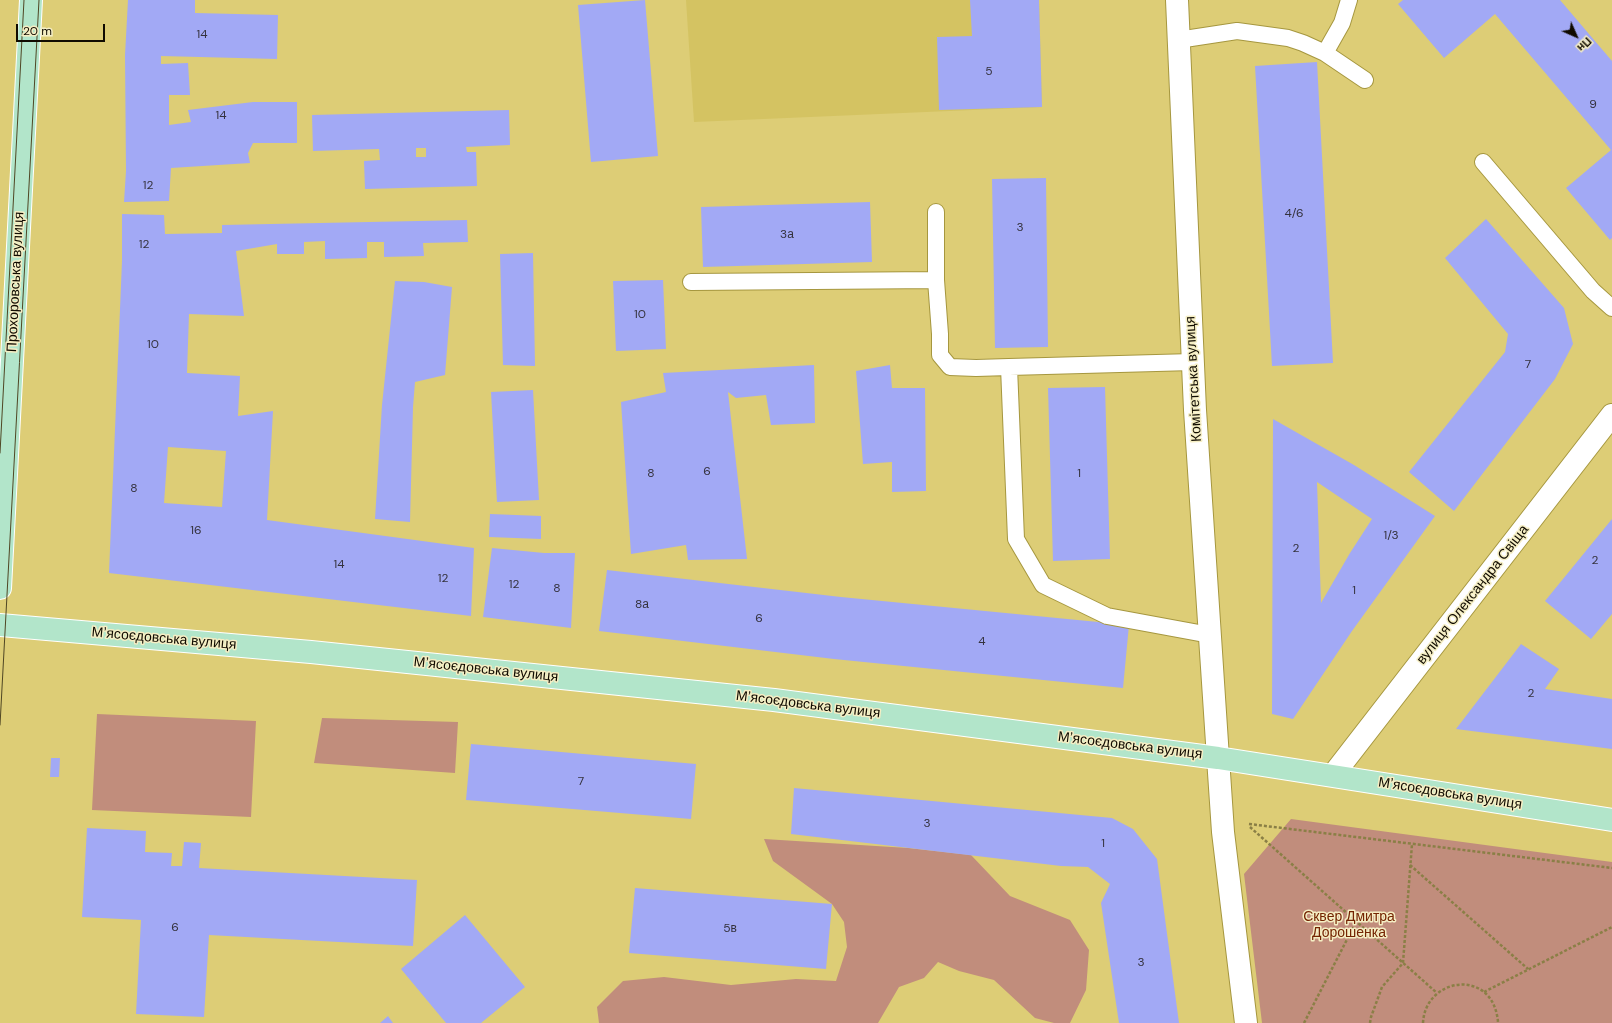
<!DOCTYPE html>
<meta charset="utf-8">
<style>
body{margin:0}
#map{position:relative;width:1612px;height:1023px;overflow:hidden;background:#ddcd76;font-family:"DM Sans",sans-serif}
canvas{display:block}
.north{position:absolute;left:1556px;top:16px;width:40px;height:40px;-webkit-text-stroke:3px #f5eec4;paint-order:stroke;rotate:135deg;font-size:11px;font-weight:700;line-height:16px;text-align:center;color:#100b00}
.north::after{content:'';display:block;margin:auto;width:14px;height:18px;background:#100b00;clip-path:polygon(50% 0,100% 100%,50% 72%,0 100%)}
.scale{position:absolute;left:16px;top:24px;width:89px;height:18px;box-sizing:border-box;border:2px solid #100b00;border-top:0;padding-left:5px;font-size:12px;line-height:14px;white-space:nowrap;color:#100b00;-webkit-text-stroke:3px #f5eec4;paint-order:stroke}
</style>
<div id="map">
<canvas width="1612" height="1023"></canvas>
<div class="north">Пн</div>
<div class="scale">20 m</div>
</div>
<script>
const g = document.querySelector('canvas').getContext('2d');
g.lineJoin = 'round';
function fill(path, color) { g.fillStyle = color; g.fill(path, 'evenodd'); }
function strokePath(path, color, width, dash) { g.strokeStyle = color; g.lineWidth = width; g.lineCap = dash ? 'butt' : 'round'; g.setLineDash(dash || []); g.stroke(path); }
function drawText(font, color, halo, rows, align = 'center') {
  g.font = font + ' "DM Sans",sans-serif'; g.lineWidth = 3; g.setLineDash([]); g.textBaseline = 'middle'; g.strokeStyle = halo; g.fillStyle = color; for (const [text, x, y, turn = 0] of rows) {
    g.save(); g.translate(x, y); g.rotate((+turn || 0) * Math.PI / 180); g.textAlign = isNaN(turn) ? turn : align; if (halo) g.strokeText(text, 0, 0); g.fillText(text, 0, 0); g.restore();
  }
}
fill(new Path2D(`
 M 686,0 L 1039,0 L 1042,107 L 694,122 Z`), '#d4c362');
fill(new Path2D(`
 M 97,714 L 256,721 L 251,817 L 92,810 Z
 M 322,718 L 458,722 L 455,773 L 314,763 Z
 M 1291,819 L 1612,862 L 1612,1023 L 1262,1023 L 1244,874 Z
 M 764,839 L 908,848 L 971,855 L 1010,896 L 1070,920 L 1089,950 L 1086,990 L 1070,1023 L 1054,1023 L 1035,1018 L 994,980 L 959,971 L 938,962 L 924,978 L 899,987 L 878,1023 L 599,1023 L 597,1007 L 623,981 L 664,977 L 731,985 L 796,979 L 836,981 L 847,947 L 844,922 L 832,904 L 773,861 Z`), '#c18d7c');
fill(new Path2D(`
 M 128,0 L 195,0 L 195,13 L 278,15 L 277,59 L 161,56 L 161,64 L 188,63 L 190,95 L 169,95 L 169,125 L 191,122 L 188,110 L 253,102 L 297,102 L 297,143 L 253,143 L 248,153 L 250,163 L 171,168 L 169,201 L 124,202 L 126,171 L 125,55 Z
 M 645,0 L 658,156 L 591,162 L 578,5 Z
 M 970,0 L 1039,0 L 1042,107 L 939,110 L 937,37 L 972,36 Z
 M 1403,0 L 1560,0 L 1612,61 L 1612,238 L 1610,240 L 1566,188 L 1611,150 L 1495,14 L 1444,58 L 1398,4 Z
 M 1317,62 L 1333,363 L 1272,366 L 1255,66 Z
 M 509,110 L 510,145 L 466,147 L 467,152 L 476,152 L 477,186 L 365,189 L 364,161 L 380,160 L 379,149 L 313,151 L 312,115 ZM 416,148 L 426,148 L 426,157 L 416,157 Z
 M 1046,178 L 1048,347 L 995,348 L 992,179 Z
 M 870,202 L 872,262 L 703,267 L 701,207 Z
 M 122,214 L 164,215 L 165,234 L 222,233 L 222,225 L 467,220 L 468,242 L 423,243 L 424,256 L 384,257 L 384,242 L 367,242 L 367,258 L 325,259 L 325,241 L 304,242 L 304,254 L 277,254 L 277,244 L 236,251 L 244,316 L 189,314 L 187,373 L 240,376 L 238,416 L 273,411 L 267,520 L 474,548 L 471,616 L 109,573 L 122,261 ZM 168,447 L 226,451 L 222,507 L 164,503 Z
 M 1486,219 L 1564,308 L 1573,344 L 1555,379 L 1454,511 L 1409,472 L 1505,352 L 1508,334 L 1445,258 Z
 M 533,253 L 535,366 L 503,365 L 500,254 Z
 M 663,280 L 666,349 L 616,351 L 613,281 Z
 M 395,281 L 424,282 L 452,287 L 445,375 L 415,382 L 413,407 L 410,522 L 375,519 L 382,405 Z
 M 814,365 L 815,423 L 771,425 L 766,395 L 736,398 L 728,392 L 747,559 L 688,560 L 686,545 L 631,554 L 621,402 L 666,392 L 663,373 Z
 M 890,365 L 892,388 L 925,388 L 926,491 L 892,492 L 892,462 L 863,464 L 856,371 Z
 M 1105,387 L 1110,559 L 1053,561 L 1048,388 Z
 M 533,390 L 539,500 L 497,502 L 491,392 Z
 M 1273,419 L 1354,465 L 1435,516 L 1352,631 L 1293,719 L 1272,714 ZM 1317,482 L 1372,519 L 1350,553 L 1321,603 Z
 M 490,514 L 541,516 L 541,539 L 489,537 Z
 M 1612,519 L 1612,614 L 1591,639 L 1545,601 Z
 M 492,548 L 544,553 L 575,553 L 571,628 L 483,617 Z
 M 607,570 L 841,597 L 1129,625 L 1123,688 L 834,659 L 599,631 Z
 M 1521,644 L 1559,669 L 1545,689 L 1612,699 L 1612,749 L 1456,729 Z
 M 471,744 L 696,764 L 691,819 L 466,800 Z
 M 51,758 L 60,758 L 59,777 L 50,777 Z
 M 794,788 L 1112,818 L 1133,829 L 1157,859 L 1179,1023 L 1119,1023 L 1101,903 L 1110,884 L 1088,867 L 1061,866 L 791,834 Z
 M 87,828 L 146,831 L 145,852 L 172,853 L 171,866 L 182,866 L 184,842 L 201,843 L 199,868 L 417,880 L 413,946 L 209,935 L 204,1017 L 136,1014 L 141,920 L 82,917 Z
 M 635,888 L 832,904 L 826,969 L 629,953 Z
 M 465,915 L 525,987 L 481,1023 L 446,1023 L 401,969 Z
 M 388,1016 L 393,1023 L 380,1023 Z`), '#a2a9f5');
const service = new Path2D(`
 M 1178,40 L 1237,31 L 1288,38 L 1303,43 L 1325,53 L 1365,80
 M 1325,53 L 1342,23 L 1349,0
 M 1483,162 L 1593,291 L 1612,308
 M 936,212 L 936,280 L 940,334 L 940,355 L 950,367 L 976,368 L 1009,367
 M 691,282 L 936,280
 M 1193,362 L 1009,367 L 1016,539 L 1043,585 L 1107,616 L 1210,635`);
const minor = new Path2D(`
 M 1177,0 L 1195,410 L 1218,758 L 1223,832 L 1246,1023
 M 1333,775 L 1612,415`);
const primary = new Path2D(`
 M 0,588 L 31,0
 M 0,625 L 311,652 L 774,700 L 1218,758 L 1612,820`);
strokePath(service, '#a6973f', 18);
strokePath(minor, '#a6973f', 24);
strokePath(primary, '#fff', 24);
strokePath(new Path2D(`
 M 1249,824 L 1612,868
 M 1250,827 L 1437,993
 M 1410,865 L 1528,969
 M 1484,992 L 1612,927
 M 1304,1023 L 1356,922
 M 1370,1023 L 1371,1017 L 1382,987 L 1403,963 L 1412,844
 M 1423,1023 C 1425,980 1484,969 1496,1011 C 1497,1015 1498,1019 1498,1023`), '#8a7f46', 2.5, [3, 2]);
strokePath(service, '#fff', 16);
strokePath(minor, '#fff', 22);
strokePath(primary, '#b2e5ca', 22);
strokePath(new Path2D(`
 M 0,453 L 24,0
 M 0,725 L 39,0`), '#4f4624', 1);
drawText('12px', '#34323d', null, [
 ["14",202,35],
 ["5",989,72],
 ["9",1593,105],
 ["14",221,116],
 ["12",148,186],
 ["4/6",1294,214],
 ["3",1020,228],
 ["3а",787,235],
 ["12",144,245],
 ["10",640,315],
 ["10",153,345],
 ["7",1528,365],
 ["6",707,472],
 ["8",651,474],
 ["1",1079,474],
 ["8",134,489],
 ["16",196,531],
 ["1/3",1391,536],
 ["2",1296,549],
 ["2",1595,561],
 ["14",339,565],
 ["12",443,579],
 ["12",514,585],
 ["8",557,589],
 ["1",1354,591],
 ["8а",642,605],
 ["6",759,619],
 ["4",982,642],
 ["2",1531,694],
 ["7",581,782],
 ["3",927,824],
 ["1",1103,844],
 ["6",175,928],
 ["5в",730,929],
 ["3",1141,963]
]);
drawText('14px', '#100b00', '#f5eec4', [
 ["Прохоровська вулиця",16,282,-87],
 ["Комітетська вулиця",1194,379,-93],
 ["вулиця Олександра Свіща",1473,595,-52],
 ["Мʼясоєдовська вулиця",164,639,5],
 ["Мʼясоєдовська вулиця",486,670,6],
 ["Мʼясоєдовська вулиця",808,705,7],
 ["Мʼясоєдовська вулиця",1130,746,7],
 ["Мʼясоєдовська вулиця",1450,794,9]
]);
drawText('14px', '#742402', '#f5eec4', [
 ["Сквер Дмитра",1349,917],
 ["Дорошенка",1349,933]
]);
</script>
